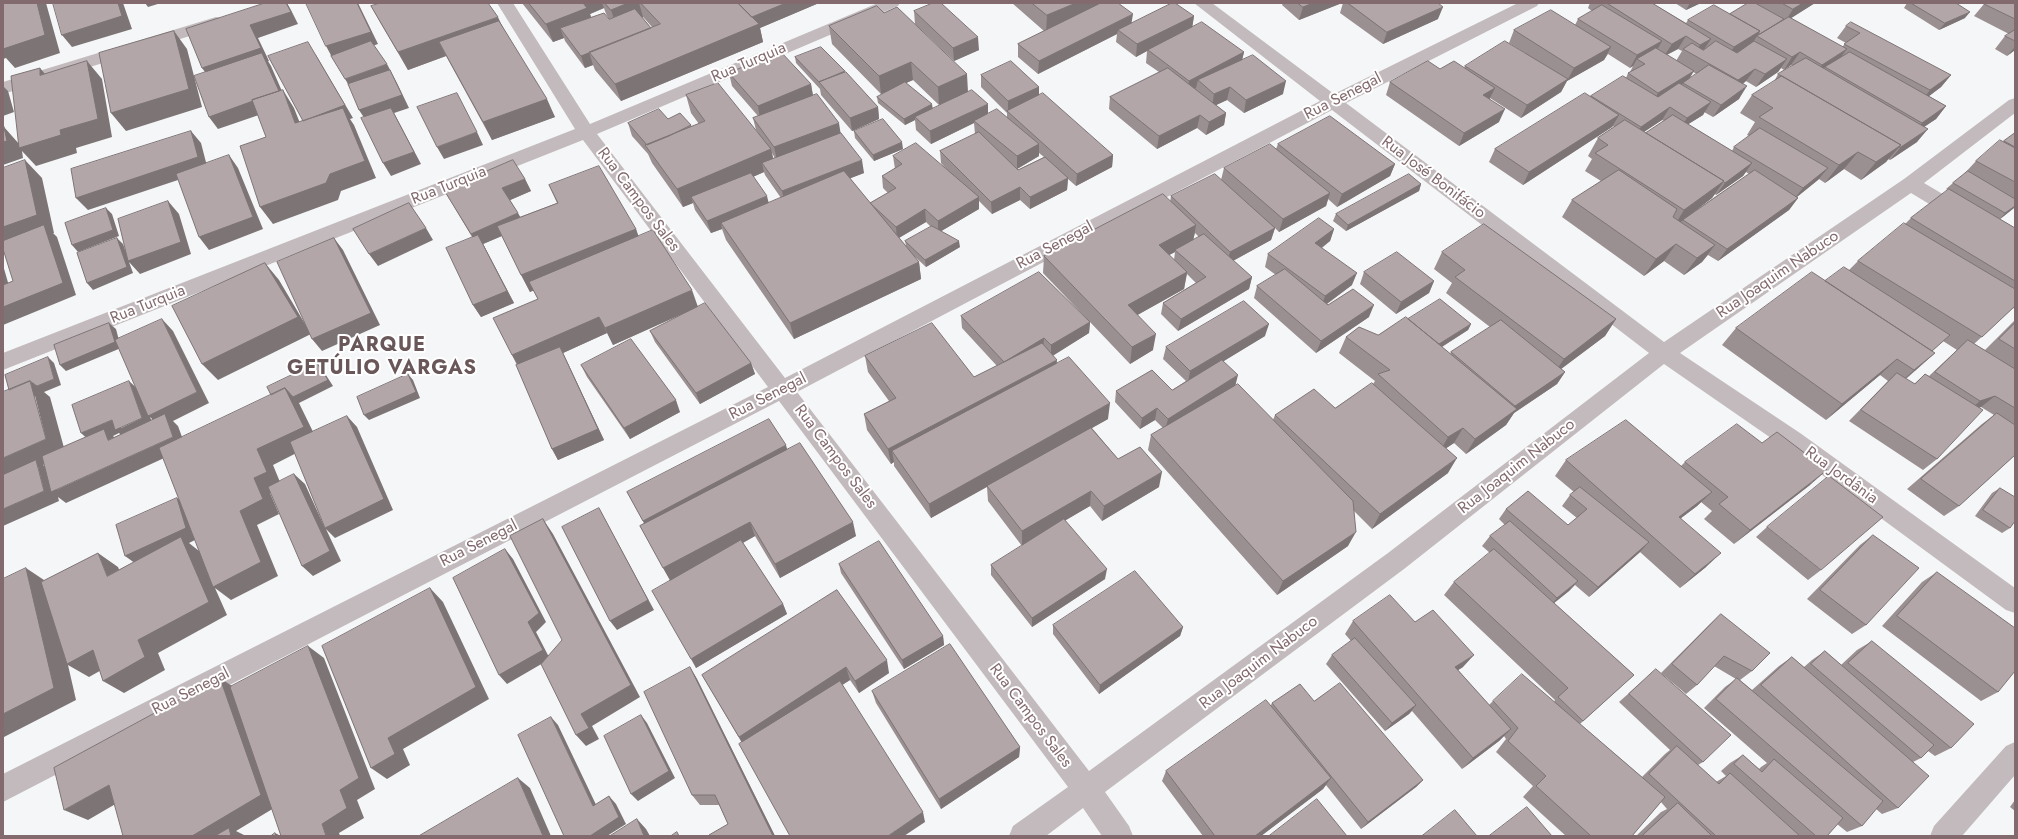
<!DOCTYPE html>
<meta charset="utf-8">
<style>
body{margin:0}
#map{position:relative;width:2018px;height:839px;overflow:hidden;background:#f5f6f7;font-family:Jost,sans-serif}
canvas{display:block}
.frame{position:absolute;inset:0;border:4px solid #836a6e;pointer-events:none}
</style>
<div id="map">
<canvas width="2018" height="839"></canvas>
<div class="frame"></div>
</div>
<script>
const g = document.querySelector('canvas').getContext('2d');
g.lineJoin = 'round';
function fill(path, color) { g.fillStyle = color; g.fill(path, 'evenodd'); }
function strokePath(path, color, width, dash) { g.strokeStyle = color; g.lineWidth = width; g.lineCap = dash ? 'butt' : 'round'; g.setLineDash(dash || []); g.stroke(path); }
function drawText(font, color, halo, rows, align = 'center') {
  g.font = font + ' Jost,sans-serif'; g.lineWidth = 4; g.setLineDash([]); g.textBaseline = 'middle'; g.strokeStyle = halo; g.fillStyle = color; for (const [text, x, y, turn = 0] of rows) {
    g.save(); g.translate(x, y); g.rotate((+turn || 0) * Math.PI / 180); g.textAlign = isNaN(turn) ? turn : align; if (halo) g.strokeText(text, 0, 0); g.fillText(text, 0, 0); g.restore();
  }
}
fill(new Path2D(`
 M 497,3 L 513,3 L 590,124 L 878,3 L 900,3 L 898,6 L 597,134 L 785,378 L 1320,101 L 1194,3 L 1212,3 L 1334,94 L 1518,3 L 1539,3 L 1537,6 L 1346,103 L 1664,342 L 1904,179 L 2009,100 L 2015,98 L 2015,113 L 1924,183 L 1968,209 L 1971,214 L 1968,219 L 1961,221 L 1954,219 L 1911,193 L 1680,353 L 1800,433 L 2015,588 L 2015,613 L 2006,610 L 1784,447 L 1664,364 L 1404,569 L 1105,792 L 1129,826 L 1133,836 L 1102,836 L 1083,808 L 1046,836 L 1009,836 L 1013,826 L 1068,787 L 779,401 L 3,802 L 3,774 L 768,387 L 583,140 L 3,370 L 3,353 L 575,129 ZM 1332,110 L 1649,353 L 1388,553 L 1089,771 L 797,392 Z
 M 216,17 L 222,18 L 224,22 L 222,26 L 3,94 L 3,82 Z
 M 2015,742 L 2015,775 L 1962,836 L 1930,836 L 1934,826 L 2006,746 Z`), '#c2babc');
fill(new Path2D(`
 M 522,3 L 819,3 L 760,28 L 763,42 L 621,101 L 595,70 L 593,65 L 585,68 L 565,41 L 564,38 L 553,42 ZM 604,8 L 606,14 L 609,19 L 591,17 L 590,14 ZM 642,17 L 643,17 L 652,27 L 651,28 Z
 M 1012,3 L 1118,3 L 1132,23 L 1194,16 L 1192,27 L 1244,52 L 1242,60 L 1283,94 L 1244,113 L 1227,100 L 1216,105 L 1226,113 L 1224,125 L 1206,135 L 1197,128 L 1157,149 L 1109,109 L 1110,97 L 1159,72 L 1146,63 L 1147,51 L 1136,57 L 1116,42 L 1117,34 L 1038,74 L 1018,57 L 1018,44 L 1044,31 Z
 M 1283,3 L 1342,3 L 1299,20 L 1282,5 Z
 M 1343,3 L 1438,3 L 1438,19 L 1383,44 L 1340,13 Z
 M 1590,3 L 1652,3 L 1686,23 L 1688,20 L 1730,14 L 1748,3 L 1815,3 L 1791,18 L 1842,47 L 1846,43 L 1837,38 L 1846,26 L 1951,75 L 1941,87 L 1929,96 L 1946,106 L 1936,119 L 1923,127 L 1917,142 L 1890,160 L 1888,159 L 1886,162 L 1861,180 L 1844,169 L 1825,183 L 1819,179 L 1797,197 L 1798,198 L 1789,210 L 1718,261 L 1708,255 L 1702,262 L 1684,275 L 1664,261 L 1644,276 L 1562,217 L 1572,200 L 1601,181 L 1585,171 L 1592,159 L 1588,156 L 1598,138 L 1614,127 L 1613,126 L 1612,127 L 1523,185 L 1489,162 L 1495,149 L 1590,97 L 1591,96 L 1626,78 L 1628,73 L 1630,72 L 1633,66 L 1630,68 L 1608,54 L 1604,60 L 1567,81 L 1561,92 L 1521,118 L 1490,98 L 1490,99 L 1499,122 L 1459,146 L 1386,95 L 1390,82 L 1440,69 L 1464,68 L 1465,66 L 1525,53 L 1509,43 L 1514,30 L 1575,25 L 1578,19 L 1592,11 L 1588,8 ZM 1678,49 L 1682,51 L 1676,61 L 1667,55 ZM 1791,65 L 1793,66 L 1778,74 L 1774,82 L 1752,95 L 1740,113 L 1755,122 L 1747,135 L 1749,136 L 1734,147 L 1732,151 L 1688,124 L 1703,115 L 1704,112 L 1713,117 L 1739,99 L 1743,84 L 1746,81 L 1756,87 L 1778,72 L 1781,68 L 1784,70 ZM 1693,72 L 1697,74 L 1689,79 ZM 1662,120 L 1664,121 L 1646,133 L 1644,132 ZM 1746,172 L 1749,174 L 1691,214 L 1712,198 L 1715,194 L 1716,195 L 1743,176 Z
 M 1675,3 L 1701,3 L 1686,10 Z
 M 1907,3 L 1956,3 L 1965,18 L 1939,30 L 1904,8 Z
 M 2015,3 L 2015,50 L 2007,56 L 1995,49 L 2005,36 L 2009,34 L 1974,16 L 1984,4 Z
 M 371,6 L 501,24 L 555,117 L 492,140 L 446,56 L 408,70 L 381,24 Z
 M 914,11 L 979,50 L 954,61 L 915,24 Z
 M 884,13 L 967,74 L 939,105 L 913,80 L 906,83 L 933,109 L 988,114 L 1007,118 L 1007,113 L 981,87 L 981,75 L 1039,87 L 1039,95 L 1113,155 L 1112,167 L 1076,186 L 1068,179 L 1067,190 L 1030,209 L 1020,200 L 992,214 L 979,201 L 979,209 L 941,231 L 960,247 L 926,267 L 912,254 L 919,262 L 921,279 L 794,339 L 726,240 L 722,229 L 711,233 L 695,210 L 693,203 L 683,207 L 652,163 L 648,154 L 632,136 L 628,123 L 668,119 L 691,125 L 692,127 L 699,124 L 691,113 L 686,95 L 759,134 L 756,130 L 753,118 L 758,116 L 732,86 L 729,73 L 811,84 L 813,96 L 841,133 L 864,173 L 850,178 L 870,203 L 888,193 L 883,188 L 882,176 L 895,169 L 893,156 L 949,172 L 941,163 L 940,151 L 975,134 L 974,123 L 931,144 L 916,130 L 915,120 L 905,125 L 878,103 L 877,97 L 894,88 L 881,94 L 832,44 L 829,26 ZM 772,153 L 775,158 L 773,158 ZM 1039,153 L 1044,157 L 1018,170 L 1017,169 L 1039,156 ZM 764,172 L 765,175 L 781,198 L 769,203 L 753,177 ZM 926,222 L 931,227 L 905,241 L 906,246 L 899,238 Z
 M 795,57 L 845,72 L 878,107 L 879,119 L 852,131 L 821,95 L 820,89 L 796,63 Z
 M 854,131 L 903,149 L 874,161 L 855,138 Z
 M 2015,133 L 2015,207 L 2000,219 L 2015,228 L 2015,309 L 2013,308 L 1974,344 L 1985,350 L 2015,320 L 2015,455 L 1959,506 L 1944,516 L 1907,489 L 1982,424 L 1994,415 L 1981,407 L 1979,408 L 1937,459 L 1923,470 L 1849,421 L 1888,381 L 1880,375 L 1826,420 L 1722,345 L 1736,328 L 1825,281 L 1849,270 L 1858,261 L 1905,224 L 1911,218 L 1948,190 L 1946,189 L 1953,183 L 1964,174 L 1976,161 ZM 1943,341 L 1957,350 L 1929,376 L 1925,374 L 1914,384 L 1906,379 L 1935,353 L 1932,351 Z
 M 1278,144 L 1395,164 L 1390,176 L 1337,207 L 1328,199 L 1326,206 L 1279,232 L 1273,226 L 1275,228 L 1271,240 L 1233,261 L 1252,277 L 1249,289 L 1178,331 L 1161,314 L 1163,303 L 1196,283 L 1187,274 L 1184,289 L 1137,315 L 1153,350 L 1130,364 L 1090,322 L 1089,333 L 1053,355 L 1056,363 L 1108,419 L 1092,428 L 1118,459 L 1159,487 L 1102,521 L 1090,506 L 1065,520 L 1105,579 L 1032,627 L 991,575 L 991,565 L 1022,546 L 988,501 L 987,487 L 931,518 L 894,466 L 894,462 L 891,464 L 867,430 L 864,414 L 889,401 L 868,372 L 865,356 L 974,377 L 997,366 L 962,328 L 961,316 L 1087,319 L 1043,273 L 1044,256 L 1170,202 L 1171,196 L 1221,180 L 1224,168 L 1276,149 ZM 1195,233 L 1199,237 L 1193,240 ZM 1175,252 L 1174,260 L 1169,255 Z
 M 525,179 L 531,191 L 510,200 L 520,217 L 557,203 L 549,185 L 636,229 L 638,236 L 698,307 L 751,363 L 755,374 L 700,404 L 655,342 L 650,331 L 693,309 L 613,345 L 607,333 L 563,353 L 604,440 L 558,460 L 552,449 L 517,365 L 512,355 L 538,299 L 533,290 L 530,292 L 502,236 L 483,244 L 514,303 L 481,317 L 473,305 L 472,237 L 444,190 Z
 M 1421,184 L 1419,191 L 1346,231 L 1333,221 L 1336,214 Z
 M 1334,229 L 1330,241 L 1322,248 L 1352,285 L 1327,304 L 1328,305 L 1369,317 L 1316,353 L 1254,298 L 1257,286 L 1276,275 L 1265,267 L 1268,254 Z
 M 1442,252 L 1616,319 L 1605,336 L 1561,369 L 1565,372 L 1557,384 L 1514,413 L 1506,425 L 1466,454 L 1454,443 L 1446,448 L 1448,473 L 1372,529 L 1354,511 L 1348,546 L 1277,595 L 1148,450 L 1151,435 L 1163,428 L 1155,420 L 1140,429 L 1115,402 L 1116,391 L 1172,390 L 1186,381 L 1163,359 L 1166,347 L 1265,336 L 1223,361 L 1235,386 L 1273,420 L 1275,415 L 1335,408 L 1373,384 L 1375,381 L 1339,353 L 1346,337 L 1378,335 L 1408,319 L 1471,324 L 1468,330 L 1442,347 L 1450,354 L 1451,352 L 1490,327 L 1446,293 L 1452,283 L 1434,269 Z
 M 1364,272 L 1434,281 L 1429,293 L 1396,314 L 1360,284 Z
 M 581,365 L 680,412 L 630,439 L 587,377 Z
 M 787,449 L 856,536 L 780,578 L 755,536 L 743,543 L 783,604 L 787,614 L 696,668 L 670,580 L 640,526 L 644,523 L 627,492 Z
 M 1566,460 L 1681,466 L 1685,462 L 1810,485 L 1734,544 L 1704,519 L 1712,511 L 1701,502 L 1697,506 L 1681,518 L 1706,567 L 1680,588 L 1640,552 L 1589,597 L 1575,585 L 1569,591 L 1554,603 L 1634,675 L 1580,724 L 1642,777 L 1665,754 L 1670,750 L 1619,702 L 1646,678 L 1656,669 L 1703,762 L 1698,765 L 1716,782 L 1726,776 L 1721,771 L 1730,763 L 1743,755 L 1759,769 L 1761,767 L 1767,763 L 1704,708 L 1725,687 L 1736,679 L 1714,666 L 1697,685 L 1686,694 L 1661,673 L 1710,624 L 1721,614 L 1752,671 L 1740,680 L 1752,690 L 1779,666 L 1792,657 L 1804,667 L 1812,660 L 1825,651 L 1841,665 L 1857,650 L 1872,641 L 1951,748 L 1935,756 L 1928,751 L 1921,758 L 1913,762 L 1898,808 L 1882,814 L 1876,809 L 1862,826 L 1847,832 L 1837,824 L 1827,836 L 1636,836 L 1661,812 L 1667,809 L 1661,802 L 1632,836 L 1566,836 L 1523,797 L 1533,786 L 1496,752 L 1506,739 L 1504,736 L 1499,741 L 1462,769 L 1412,711 L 1409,714 L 1385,731 L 1326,664 L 1332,655 L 1351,641 L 1345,634 L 1353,621 L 1415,622 L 1463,667 L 1458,670 L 1489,705 L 1493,701 L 1554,702 L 1555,700 L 1444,595 L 1454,582 L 1490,553 L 1482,546 L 1490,536 L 1505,525 L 1499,519 L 1506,509 L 1568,525 L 1577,518 L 1562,506 L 1570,495 L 1574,492 L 1555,476 Z
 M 2000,488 L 2010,528 L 2002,533 L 1975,516 L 1992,493 Z
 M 1767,527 L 1821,570 L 1808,580 L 1756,537 Z
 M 1873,535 L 1866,625 L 1852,634 L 1807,599 L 1860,545 Z
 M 839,564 L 943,636 L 944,645 L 904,669 L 841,573 Z
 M 1937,572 L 1998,692 L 1981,701 L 1882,626 L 1922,582 Z
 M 837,590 L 889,673 L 859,693 L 850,680 L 842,685 L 925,822 L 742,743 L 702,675 Z
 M 1053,625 L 1183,627 L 1180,636 L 1099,694 L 1053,634 Z
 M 690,667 L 697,679 L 775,836 L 728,824 L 719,805 L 700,805 L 692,795 Z
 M 872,691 L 1020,747 L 1019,757 L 941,809 L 876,703 Z
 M 1314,701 L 1423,780 L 1416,787 L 1361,829 L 1326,785 L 1323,789 L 1261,836 L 1203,836 L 1162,781 L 1166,771 L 1271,705 L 1272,703 Z
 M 2015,800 L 2015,811 L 2010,807 Z`), '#9a8f91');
fill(new Path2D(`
 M 37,3 L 46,3 L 60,53 L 15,68 L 6,58 L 3,59 L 3,46 Z
 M 118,3 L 123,3 L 132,29 L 72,47 L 62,35 Z
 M 145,3 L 161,3 L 148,7 Z
 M 286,3 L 287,3 L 291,10 L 298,24 L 258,38 L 269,61 L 268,61 L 271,66 L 288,105 L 218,129 L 209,117 L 211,80 L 202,68 L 250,25 Z
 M 357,3 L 358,3 L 378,44 L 333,59 L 326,46 Z
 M 581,3 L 602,3 L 604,8 L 590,14 L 594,26 L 560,28 L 564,38 L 553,42 L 546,24 Z
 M 628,3 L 639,3 L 643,17 L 617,28 L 611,10 Z
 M 786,3 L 819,3 L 760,28 L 763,42 L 621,101 L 615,84 L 752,17 Z
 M 1076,3 L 1116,3 L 1046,33 L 1047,15 Z
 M 1313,3 L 1342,3 L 1299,20 L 1303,7 Z
 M 1690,3 L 1701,3 L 1686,10 Z
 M 1803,3 L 1815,3 L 1785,22 L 1793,9 Z
 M 1443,7 L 1438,19 L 1383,44 L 1387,32 Z
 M 1970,12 L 1965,18 L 1939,30 L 1945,23 Z
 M 1133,14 L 1131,26 L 1118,30 L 1117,34 L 1038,74 L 1039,61 Z
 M 1194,16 L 1192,29 L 1148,50 L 1147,51 L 1136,57 L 1137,44 Z
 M 498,17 L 506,35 L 439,42 L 446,56 L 408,70 L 398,52 Z
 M 174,31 L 187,49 L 202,107 L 126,131 L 111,113 Z
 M 1760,31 L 1752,44 L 1726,59 L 1734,47 Z
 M 1686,36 L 1678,49 L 1664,56 L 1672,44 Z
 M 978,37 L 979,50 L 954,61 L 953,48 Z
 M 1711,39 L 1703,51 L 1694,55 L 1700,45 Z
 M 1662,41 L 1655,54 L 1637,59 L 1633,66 L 1630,68 L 1637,55 Z
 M 1611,47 L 1604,60 L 1567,81 L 1574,68 Z
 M 2015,47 L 2015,50 L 2007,56 Z
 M 1847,49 L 1837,62 L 1825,67 L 1822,72 L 1813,77 L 1822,65 Z
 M 589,52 L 593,65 L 585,68 L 581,56 Z
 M 1244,52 L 1241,64 L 1198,80 L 1196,88 L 1187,94 L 1189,81 Z
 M 1800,52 L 1791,65 L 1784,70 L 1792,57 Z
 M 316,55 L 353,118 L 350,119 L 354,125 L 376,178 L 341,191 L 338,200 L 273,224 L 260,207 L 311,134 Z
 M 1787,59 L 1778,72 L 1756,87 L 1765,74 Z
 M 87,61 L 102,79 L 112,137 L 76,148 L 77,153 L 36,166 L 22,151 L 23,158 L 3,165 L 4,127 L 20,145 L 60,130 Z
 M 911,62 L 913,80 L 881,94 L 879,76 Z
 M 387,64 L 397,83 L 409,108 L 394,113 L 421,164 L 391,176 L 383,163 L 367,122 L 359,110 L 353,92 L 345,79 Z
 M 40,68 L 55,86 L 40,75 Z
 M 1755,69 L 1746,81 L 1730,92 L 1738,80 Z
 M 1694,71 L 1686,84 L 1683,83 L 1680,88 L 1651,106 L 1658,93 Z
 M 967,74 L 968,92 L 939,105 L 938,87 Z
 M 1951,75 L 1941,87 L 1920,103 L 1930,90 Z
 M 1568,79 L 1561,92 L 1521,118 L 1527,105 Z
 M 1286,81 L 1283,94 L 1244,113 L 1246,100 Z
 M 811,84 L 813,96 L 760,119 L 758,106 Z
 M 3,86 L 8,91 L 14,112 L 3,116 Z
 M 1747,86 L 1739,99 L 1713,117 L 1721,105 Z
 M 1039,87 L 1039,100 L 1008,111 L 1008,101 Z
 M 1230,87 L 1227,100 L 1212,107 L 1214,94 Z
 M 1495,88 L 1489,100 L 1483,95 Z
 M 283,90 L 294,108 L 307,141 L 295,123 Z
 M 547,99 L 555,117 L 492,140 L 483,122 Z
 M 1711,102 L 1703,115 L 1679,130 L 1687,118 Z
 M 932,104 L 933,110 L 915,117 L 915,120 L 905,125 L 904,119 Z
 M 988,104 L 988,117 L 974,121 L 974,123 L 931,144 L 930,131 Z
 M 1946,106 L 1936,119 L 1911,136 L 1922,123 Z
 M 878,107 L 879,119 L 852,131 L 850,118 Z
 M 1670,107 L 1662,120 L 1633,139 L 1641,127 Z
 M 1505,109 L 1499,122 L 1459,146 L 1464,133 Z
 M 1226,113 L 1224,125 L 1206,135 L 1209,122 Z
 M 1200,115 L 1197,128 L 1157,149 L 1159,136 Z
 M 1619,115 L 1612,127 L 1523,185 L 1529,172 Z
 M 839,123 L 841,136 L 777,160 L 774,147 Z
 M 1928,129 L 1917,142 L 1890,160 L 1901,147 Z
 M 191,131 L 201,143 L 208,170 L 88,210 L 76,198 Z
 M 477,132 L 483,145 L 444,159 L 437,147 Z
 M 902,142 L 903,149 L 874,161 L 873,155 Z
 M 1039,144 L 1039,156 L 1017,169 L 1017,156 Z
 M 1901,145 L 1886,162 L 1861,180 L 1876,162 Z
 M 771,149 L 775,167 L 762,163 L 764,172 L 694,202 L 691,197 L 693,203 L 683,207 L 677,189 Z
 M 1858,152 L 1844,169 L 1825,183 L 1839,165 Z
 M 229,155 L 238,168 L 263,229 L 209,250 L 199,237 Z
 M 1113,155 L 1112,167 L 1076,186 L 1077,174 Z
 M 25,160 L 42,178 L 54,233 L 53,233 L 57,237 L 76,295 L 3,325 L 3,307 L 48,235 L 3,251 L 3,227 Z
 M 862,160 L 864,173 L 785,204 L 782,191 Z
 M 1752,163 L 1743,176 L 1716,195 L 1725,183 Z
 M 1395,164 L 1390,176 L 1337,207 L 1342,194 Z
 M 1828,168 L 1818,180 L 1793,200 L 1803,188 Z
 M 1068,178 L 1067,190 L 1030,209 L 1030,197 Z
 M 525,179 L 531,191 L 508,201 L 502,188 Z
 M 1724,181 L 1712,198 L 1673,228 L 1684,210 Z
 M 1421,184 L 1419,191 L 1346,231 L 1348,225 Z
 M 1020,187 L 1020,200 L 992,214 L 991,202 Z
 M 1330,193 L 1326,206 L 1279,232 L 1283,219 Z
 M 767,196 L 770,208 L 721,223 L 722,229 L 711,233 L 707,221 Z
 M 979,197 L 979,209 L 938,233 L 938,221 Z
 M 1798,198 L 1789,210 L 1718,261 L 1727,249 Z
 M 168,201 L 179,214 L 191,254 L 140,274 L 129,262 L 133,273 L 93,290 L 87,283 L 117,238 L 123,244 L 129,261 Z
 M 2015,206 L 2015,207 L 2014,208 L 1999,220 L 2005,213 Z
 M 106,208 L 112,214 L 119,236 L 78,252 L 72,245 Z
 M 925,209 L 926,222 L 897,239 L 896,227 Z
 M 518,213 L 525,226 L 483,244 L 514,303 L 481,317 L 473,305 L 478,246 L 471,234 Z
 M 1196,225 L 1193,242 L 1175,250 L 1175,252 L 1156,262 L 1159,245 Z
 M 426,228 L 433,240 L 378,266 L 369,254 Z
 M 1275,228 L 1271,240 L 1227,264 L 1230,252 Z
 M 636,229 L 642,246 L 530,292 L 521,275 Z
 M 1334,229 L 1330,241 L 1311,255 L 1315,243 Z
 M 334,238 L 343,250 L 380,325 L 322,351 L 312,339 Z
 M 959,241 L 960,247 L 926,267 L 925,260 Z
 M 1676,244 L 1664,261 L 1644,276 L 1656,259 Z
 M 1715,245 L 1702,262 L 1684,275 L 1697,258 Z
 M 919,262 L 921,279 L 794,339 L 790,323 Z
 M 265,263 L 279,280 L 311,334 L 218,380 L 202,364 Z
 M 3,265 L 11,293 L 3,296 Z
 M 1187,272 L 1184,289 L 1125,322 L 1128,305 Z
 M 1357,273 L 1352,285 L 1321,308 L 1325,296 Z
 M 1252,277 L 1249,289 L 1178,331 L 1181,319 Z
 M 1434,281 L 1429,293 L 1396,314 L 1401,302 Z
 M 692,290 L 698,307 L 613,345 L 605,328 Z
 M 1374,305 L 1369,317 L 1316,353 L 1321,341 Z
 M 599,317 L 607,333 L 563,353 L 604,440 L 558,460 L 552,449 L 522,372 L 512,355 Z
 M 162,319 L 173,331 L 209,403 L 173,421 L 178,426 L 186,448 L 66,503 L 58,497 L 59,501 L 3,526 L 3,509 L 44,491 L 38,467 L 3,483 L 3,458 L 46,439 L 35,396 L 18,403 L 11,397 L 32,388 L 30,381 L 37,386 L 54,379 L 48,357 L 54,363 L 61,385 L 44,392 L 50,397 L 66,455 L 43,465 L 51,471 L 56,490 L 173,437 L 168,423 L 161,427 L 150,417 L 155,429 L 128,441 L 119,433 L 113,436 L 117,440 L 121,451 L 108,440 L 107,439 L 94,445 L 81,433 L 112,420 L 121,428 L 142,418 L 129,381 L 141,392 L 149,415 L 197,392 Z
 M 1616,319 L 1605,336 L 1553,375 L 1564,359 Z
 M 1090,322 L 1089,333 L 1051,357 L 1051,345 Z
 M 109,323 L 116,329 L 121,348 L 66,371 L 60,365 Z
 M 1269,324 L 1265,336 L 1188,383 L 1190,371 Z
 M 1471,324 L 1468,330 L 1435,351 L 1438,345 Z
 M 1156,334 L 1153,350 L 1130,364 L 1132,347 Z
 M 1044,338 L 1043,350 L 1004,362 Z
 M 1935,353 L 1917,369 L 1896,386 L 1914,370 Z
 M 1897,359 L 1880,375 L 1826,420 L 1842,404 Z
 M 1057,360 L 1056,376 L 892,451 L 894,462 L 891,464 L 888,449 Z
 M 317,363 L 322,369 L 333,386 L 299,403 L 318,442 L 273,465 L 282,487 L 270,493 L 279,514 L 257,525 L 278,576 L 231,600 L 215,588 L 227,615 L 158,653 L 165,670 L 124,693 L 103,681 L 138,640 L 139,566 L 125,556 L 177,498 L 189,508 L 199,538 L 189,543 L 199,551 L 240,511 L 257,449 L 285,388 Z
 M 751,363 L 755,374 L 700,404 L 696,393 Z
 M 1565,372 L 1557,384 L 1514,413 L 1506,425 L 1466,454 L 1475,439 L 1511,413 L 1515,406 Z
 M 408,374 L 413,380 L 420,398 L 369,420 L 364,415 Z
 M 1238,375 L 1235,387 L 1165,430 L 1168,419 Z
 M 1995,396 L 1981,407 L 1966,413 L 1980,401 Z
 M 676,400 L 680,412 L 630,439 L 624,428 Z
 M 1110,403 L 1108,419 L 931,518 L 929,504 Z
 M 1157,408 L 1155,420 L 1140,429 L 1142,418 Z
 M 347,416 L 357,427 L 393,510 L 335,538 L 326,529 L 341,561 L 313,576 L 302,566 L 294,474 L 305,484 L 325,528 Z
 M 1463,428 L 1454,443 L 1439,453 L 1448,437 Z
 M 786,445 L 789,456 L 648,531 L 643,521 Z
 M 1457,458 L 1448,473 L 1372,529 L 1380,514 Z
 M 1827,470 L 1810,485 L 1734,544 L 1750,530 Z
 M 1162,472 L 1159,487 L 1102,521 L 1104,506 Z
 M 1091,491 L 1090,506 L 1022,546 L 1022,531 Z
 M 1712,492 L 1697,506 L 1664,531 L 1679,517 Z
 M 599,508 L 654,610 L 617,630 L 610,621 Z
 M 543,519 L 553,534 L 640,697 L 592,726 L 599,739 L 586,746 L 576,735 L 581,714 Z
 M 750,522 L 755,536 L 671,582 L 663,568 Z
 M 853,522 L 856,536 L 780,578 L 775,564 Z
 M 1356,532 L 1348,546 L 1277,595 L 1283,581 Z
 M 1649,542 L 1639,553 L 1589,597 L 1598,587 Z
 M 505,549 L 513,559 L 546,622 L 536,632 L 550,659 L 507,684 L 499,675 L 528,622 Z
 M 98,553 L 118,567 L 127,589 L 107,576 Z
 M 1721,553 L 1706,567 L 1680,588 L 1695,574 Z
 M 26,568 L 47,582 L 93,650 L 114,663 L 89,677 L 68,665 L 76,700 L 4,737 L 3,736 L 3,714 Z
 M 1107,569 L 1105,579 L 1032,627 L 1032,618 Z
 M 1578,581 L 1569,591 L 1549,607 L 1557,598 Z
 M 430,588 L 443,602 L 489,699 L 403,749 L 410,765 L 387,779 L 371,768 L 388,738 Z
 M 783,604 L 787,614 L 696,668 L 691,659 Z
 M 1183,627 L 1180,636 L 1099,694 L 1100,685 Z
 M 943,636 L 944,645 L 904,669 L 902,660 Z
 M 308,646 L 324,658 L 375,789 L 357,800 L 364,818 L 339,833 L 340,836 L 326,836 L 322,824 L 340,790 Z
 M 1474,655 L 1463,667 L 1444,679 L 1455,667 Z
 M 887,660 L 889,673 L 859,693 L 855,681 Z
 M 690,667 L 697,679 L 775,836 L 773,836 Z
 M 846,667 L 850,680 L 745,748 L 739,737 Z
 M 220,678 L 238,690 L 279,805 L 236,831 L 246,836 L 192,836 Z
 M 1416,705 L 1409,714 L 1385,731 L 1392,723 Z
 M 641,715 L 647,723 L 675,778 L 638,801 L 631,794 Z
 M 551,717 L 558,725 L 600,813 L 593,806 Z
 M 1511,729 L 1499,741 L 1462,769 L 1473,758 Z
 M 1020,747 L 1019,757 L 941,809 L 939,799 Z
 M 518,778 L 530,788 L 551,836 L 543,836 Z
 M 1331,778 L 1323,789 L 1261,836 L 1255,836 Z
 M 1423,780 L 1416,787 L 1361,829 L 1368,822 Z
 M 109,785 L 131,795 L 88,820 L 64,810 Z
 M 609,796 L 616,804 L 626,824 L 607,836 L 590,836 Z
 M 923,812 L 925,822 L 904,836 L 888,836 Z
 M 637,819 L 646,829 L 650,836 L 644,836 Z
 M 275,833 L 281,836 L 276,836 Z`), '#7d7476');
const building = new Path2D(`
 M 3,3 L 37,3 L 45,35 L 3,49 Z
 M 53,3 L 118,3 L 122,16 L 62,35 Z
 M 265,3 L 286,3 L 291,12 L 250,25 L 261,48 L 202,68 L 186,29 Z
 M 306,3 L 357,3 L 371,32 L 326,46 Z
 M 381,3 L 488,3 L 498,17 L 398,52 L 371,6 Z
 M 529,3 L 583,3 L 587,8 L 546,24 Z
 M 605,3 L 628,3 L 611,10 Z
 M 641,3 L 738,3 L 759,24 L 615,84 L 589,52 L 660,24 Z
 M 738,3 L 786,3 L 752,17 Z
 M 933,3 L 941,3 L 978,37 L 953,48 L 914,11 Z
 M 1032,3 L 1076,3 L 1047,15 Z
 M 1101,3 L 1118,3 L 1133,14 L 1039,61 L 1018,44 Z
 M 1172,3 L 1175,3 L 1194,16 L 1137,44 L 1118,30 Z
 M 1298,3 L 1313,3 L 1303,7 Z
 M 1348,3 L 1438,3 L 1443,7 L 1387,32 Z
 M 1607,3 L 1652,3 L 1711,39 L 1700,45 L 1686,36 L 1672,44 Z
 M 1748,3 L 1755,3 L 1784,19 L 1760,34 L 1758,34 L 1760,31 L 1730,14 Z
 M 1782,3 L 1803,3 L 1793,9 Z
 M 1911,3 L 1956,3 L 1970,12 L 1945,23 Z
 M 1985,3 L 2015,3 L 2015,19 L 1984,4 Z
 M 1602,5 L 1662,41 L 1637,55 L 1578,19 Z
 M 1714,5 L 1760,31 L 1734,47 L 1688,20 Z
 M 877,6 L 884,13 L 897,7 L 967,74 L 938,87 L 911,62 L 879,76 L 829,26 Z
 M 635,9 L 651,28 L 581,56 L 560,28 L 604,13 L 609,19 Z
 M 1551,10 L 1611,47 L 1574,68 L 1514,30 Z
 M 1789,17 L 1847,49 L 1822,65 L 1800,52 L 1792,57 L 1757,36 Z
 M 499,21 L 547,99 L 483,122 L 439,42 Z
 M 1202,22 L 1244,52 L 1189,81 L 1148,50 Z
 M 1851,22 L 1951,75 L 1930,90 L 1844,44 L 1860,33 L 1846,26 Z
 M 2015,30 L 2015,41 L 2005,36 Z
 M 174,31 L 189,89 L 111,113 L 99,53 Z
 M 371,41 L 387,64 L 345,79 L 331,56 Z
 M 1505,41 L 1568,79 L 1527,105 L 1465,66 Z
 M 1716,41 L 1737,53 L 1754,41 L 1787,59 L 1765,74 L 1755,69 L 1738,80 L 1683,49 L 1692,43 L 1703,50 Z
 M 308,42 L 345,105 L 303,121 L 268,56 Z
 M 821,47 L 845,71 L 819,82 L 795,57 Z
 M 1656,48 L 1694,71 L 1658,93 L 1628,73 L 1645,64 L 1637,59 Z
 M 781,52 L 811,84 L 758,106 L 729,73 Z
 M 1850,52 L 1946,106 L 1922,123 L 1825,67 Z
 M 262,53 L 279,91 L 252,100 L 253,101 L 209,117 L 194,76 Z
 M 1253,55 L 1286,81 L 1246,100 L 1230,87 L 1214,94 L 1198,80 Z
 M 1806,58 L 1928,129 L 1901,147 L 1899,147 L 1901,145 L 1778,74 Z
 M 87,61 L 98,119 L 60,130 L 61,135 L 19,148 L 11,76 L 40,68 L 40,75 Z
 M 1011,61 L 1039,87 L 1008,101 L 981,75 Z
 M 1428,61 L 1440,69 L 1454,61 L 1495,88 L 1483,95 L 1505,109 L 1464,133 L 1390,82 Z
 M 1709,65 L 1747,86 L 1721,105 L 1683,83 Z
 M 1168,68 L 1226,113 L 1209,122 L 1200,115 L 1159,136 L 1110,97 Z
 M 390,70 L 402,95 L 359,110 L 348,84 Z
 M 846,72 L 878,107 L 850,118 L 819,82 Z
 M 1623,76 L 1658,97 L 1679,83 L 1711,102 L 1687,118 L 1670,107 L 1641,127 L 1591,96 Z
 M 1782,76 L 1901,145 L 1876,162 L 1858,152 L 1839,165 L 1759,117 L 1773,108 L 1752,95 Z
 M 905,82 L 932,104 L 904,119 L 877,97 Z
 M 718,83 L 771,149 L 677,189 L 645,145 L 705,121 L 686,95 Z
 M 283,90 L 295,123 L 343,108 L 365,161 L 330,174 L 326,183 L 260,207 L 240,146 L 266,137 L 252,100 Z
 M 972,90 L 988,104 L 930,131 L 915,117 Z
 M 457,93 L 477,132 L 437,147 L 417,107 Z
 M 1043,93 L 1113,155 L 1077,174 L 1007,111 Z
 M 1585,93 L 1619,115 L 1529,172 L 1495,149 Z
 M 817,94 L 839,123 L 774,147 L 753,118 Z
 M 391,108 L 414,152 L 383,163 L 361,118 Z
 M 659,109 L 668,119 L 680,113 L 691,125 L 669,136 L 647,145 L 628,123 Z
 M 997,109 L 1039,144 L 1017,156 L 974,121 Z
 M 1673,115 L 1752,163 L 1725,183 L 1723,181 L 1724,181 L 1646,133 Z
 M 1330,116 L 1395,164 L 1342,194 L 1278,144 Z
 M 883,119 L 902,142 L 873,155 L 854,131 Z
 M 1625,120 L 1724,181 L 1684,210 L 1595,153 L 1608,145 L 1598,138 Z
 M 4,127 L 7,141 L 3,142 L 3,128 Z
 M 1760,128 L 1828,168 L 1803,188 L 1734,147 Z
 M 191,131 L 198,157 L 76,198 L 71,169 Z
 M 979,132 L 1018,170 L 1045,157 L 1068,178 L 1030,197 L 1020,187 L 991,202 L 940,151 Z
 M 841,133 L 862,160 L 782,191 L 762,163 Z
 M 2015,133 L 2015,147 L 2004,141 Z
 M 2000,140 L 2015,148 L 2015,182 L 1976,161 Z
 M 916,143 L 979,197 L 938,221 L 925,209 L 896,227 L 870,203 L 896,188 L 882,176 L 902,164 L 893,156 Z
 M 1270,144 L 1330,193 L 1283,219 L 1224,168 Z
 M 229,155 L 253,217 L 199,237 L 176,174 Z
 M 25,160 L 37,215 L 3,227 L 3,168 Z
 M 513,160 L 525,179 L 502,188 L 518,213 L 471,234 L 444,190 Z
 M 599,166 L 636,229 L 521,275 L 497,226 L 558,203 L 549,185 Z
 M 1619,170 L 1677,209 L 1673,217 L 1715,245 L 1697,258 L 1676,244 L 1656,259 L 1572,200 Z
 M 1755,170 L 1798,198 L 1727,249 L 1683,220 Z
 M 844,171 L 919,262 L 790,323 L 721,223 Z
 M 1968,171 L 2015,199 L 2015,206 L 2005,213 L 1953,183 Z
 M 751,173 L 767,196 L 707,221 L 691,197 Z
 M 1215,174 L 1275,228 L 1230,252 L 1171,196 Z
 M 1409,174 L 1421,184 L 1348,225 L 1336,214 Z
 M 1949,189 L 2015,228 L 2015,281 L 1911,218 Z
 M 1163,194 L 1196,225 L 1159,245 L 1187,272 L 1128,305 L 1156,334 L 1132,347 L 1044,256 Z
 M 168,201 L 181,242 L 128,261 L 118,219 Z
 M 409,203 L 426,228 L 369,254 L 353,229 Z
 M 106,208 L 113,230 L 72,245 L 65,223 Z
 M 1319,218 L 1334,229 L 1315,243 L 1357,273 L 1325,296 L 1268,254 Z
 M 1904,223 L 2015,289 L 2015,306 L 1982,337 L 1858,261 Z
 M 1484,224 L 1616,319 L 1564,359 L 1455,277 L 1465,270 L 1442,252 Z
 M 44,225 L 63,283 L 3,307 L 3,285 L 13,281 L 3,249 L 3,241 Z
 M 932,226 L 959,241 L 925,260 L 905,241 Z
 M 653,230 L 692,290 L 605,328 L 599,317 L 512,355 L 493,318 L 538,299 L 529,282 Z
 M 1204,234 L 1252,277 L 1181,319 L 1163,303 L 1206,277 L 1175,250 Z
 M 478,235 L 507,291 L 473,305 L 446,248 Z
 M 117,238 L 127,267 L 87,283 L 77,253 Z
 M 334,238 L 371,313 L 312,339 L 277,262 Z
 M 1397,252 L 1434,281 L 1401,302 L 1364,272 Z
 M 265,263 L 298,317 L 202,364 L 172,306 Z
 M 1844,267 L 1950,335 L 1932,351 L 1825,281 Z
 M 1285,269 L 1328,305 L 1353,289 L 1374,305 L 1321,341 L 1257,286 Z
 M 1039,272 L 1090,322 L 1051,345 L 1044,338 L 1004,362 L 961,316 Z
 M 1812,272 L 1935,353 L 1914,370 L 1897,359 L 1842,404 L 1736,328 Z
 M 1440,299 L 1471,324 L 1439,344 L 1408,319 Z
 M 1244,301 L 1269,324 L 1190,371 L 1166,347 Z
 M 705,303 L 751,363 L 696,393 L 650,331 Z
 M 1406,317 L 1517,409 L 1475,439 L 1463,428 L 1448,437 L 1378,374 L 1390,370 L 1346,337 L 1359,327 L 1378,335 Z
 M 162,319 L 197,392 L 148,416 L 115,340 Z
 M 1501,320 L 1565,372 L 1515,406 L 1451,352 Z
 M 109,323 L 115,342 L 60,365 L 54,345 Z
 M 932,323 L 974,377 L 1042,343 L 1057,360 L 888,449 L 864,414 L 896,398 L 865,356 Z
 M 2015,323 L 2015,349 L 1999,339 Z
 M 631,339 L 676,400 L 624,428 L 581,365 Z
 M 1968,340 L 2015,369 L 2015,408 L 1995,396 L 1980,401 L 1935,372 Z
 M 560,347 L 598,429 L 552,449 L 516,365 Z
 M 48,357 L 54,379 L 37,386 L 30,381 L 9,390 L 5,375 Z
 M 1069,357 L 1110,403 L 929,504 L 892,451 Z
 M 1222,360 L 1238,375 L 1168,419 L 1157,408 L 1142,418 L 1116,391 L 1152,370 L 1172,390 Z
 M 317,363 L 328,380 L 293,397 L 285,388 L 271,395 L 267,387 Z
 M 1897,373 L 1915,384 L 1925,374 L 1983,410 L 1937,459 L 1861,410 Z
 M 408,374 L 416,392 L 364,415 L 357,397 Z
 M 30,381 L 46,439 L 3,458 L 3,392 Z
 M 129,381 L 142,418 L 115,430 L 112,420 L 81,433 L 72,405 Z
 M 1372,383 L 1457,458 L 1380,514 L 1275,415 L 1314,389 L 1335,408 Z
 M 1238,384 L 1353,501 L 1356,532 L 1283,581 L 1151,435 Z
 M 285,388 L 304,427 L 257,449 L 267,472 L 254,478 L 263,499 L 240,511 L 261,562 L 213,587 L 159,448 Z
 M 1997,413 L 2015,425 L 2015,455 L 1959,506 L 1921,479 Z
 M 165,414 L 173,437 L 51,492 L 42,456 L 104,429 L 108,440 Z
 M 347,416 L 384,499 L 325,528 L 290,442 Z
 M 769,419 L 786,445 L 643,521 L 627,492 Z
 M 1626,420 L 1712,492 L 1679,517 L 1721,553 L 1695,574 L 1566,460 Z
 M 1737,424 L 1762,443 L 1777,432 L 1827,470 L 1750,530 L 1719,504 L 1728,497 L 1685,462 Z
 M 1091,428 L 1118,459 L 1140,447 L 1162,472 L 1104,506 L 1091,491 L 1022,531 L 987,486 Z
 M 800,443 L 853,522 L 775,564 L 750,522 L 663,568 L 640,526 Z
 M 36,460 L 44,491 L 3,509 L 3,475 Z
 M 294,474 L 330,551 L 302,566 L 268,487 Z
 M 1829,476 L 1883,517 L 1821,570 L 1767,527 Z
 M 1580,487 L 1649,542 L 1598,587 L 1506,509 L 1528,491 L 1568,525 L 1587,509 L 1570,495 Z
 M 2000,488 L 2015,497 L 2015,521 L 2010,528 L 1983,510 Z
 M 177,498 L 186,528 L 125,556 L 116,525 Z
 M 599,508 L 648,600 L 610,621 L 562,527 Z
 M 543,519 L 631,685 L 581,714 L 589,728 L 576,735 L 541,664 L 562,640 L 510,536 Z
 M 1064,519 L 1107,569 L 1032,618 L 991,565 Z
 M 1510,521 L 1578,581 L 1557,598 L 1490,536 Z
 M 1873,535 L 1919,568 L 1866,625 L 1820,590 Z
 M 181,537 L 209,602 L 138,640 L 145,657 L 103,681 L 93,650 L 67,664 L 41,582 L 98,553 L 107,576 Z
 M 741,540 L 783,604 L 691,659 L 652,591 Z
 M 879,541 L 943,636 L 902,660 L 839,564 Z
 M 505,549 L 539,613 L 528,622 L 543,650 L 499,675 L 453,578 Z
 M 1494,549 L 1634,675 L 1583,721 L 1558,697 L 1568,688 L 1454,582 Z
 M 26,568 L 54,688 L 3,714 L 3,579 Z
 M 1135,571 L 1183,627 L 1100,685 L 1053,625 Z
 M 1937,572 L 2015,628 L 2015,671 L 1998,692 L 1897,616 Z
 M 430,588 L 476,687 L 388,738 L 395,754 L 371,768 L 322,646 Z
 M 837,590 L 887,660 L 855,681 L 846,667 L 739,737 L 702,675 Z
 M 1390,595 L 1415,622 L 1433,610 L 1474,655 L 1455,667 L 1511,729 L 1473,758 L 1353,621 Z
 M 1721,614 L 1770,653 L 1752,671 L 1724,656 L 1697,685 L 1672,664 Z
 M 1355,638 L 1416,705 L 1392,723 L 1332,655 Z
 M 1872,641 L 1974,724 L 1951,748 L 1848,663 Z
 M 950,644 L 1020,747 L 939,799 L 872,691 Z
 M 308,646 L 359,778 L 340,790 L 347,808 L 322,824 L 326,836 L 281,836 L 230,687 Z
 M 1825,651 L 1934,745 L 1921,758 L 1811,664 Z
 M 1792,657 L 1929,776 L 1898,808 L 1761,685 Z
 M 690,667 L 773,836 L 709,836 L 709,835 L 728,824 L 715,795 L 692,795 L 644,692 Z
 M 1656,669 L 1731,735 L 1703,762 L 1629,694 Z
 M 1522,674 L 1665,797 L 1632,836 L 1591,836 L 1536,786 L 1546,776 L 1508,741 L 1518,728 L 1493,701 Z
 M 220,678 L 261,795 L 192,836 L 123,836 L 109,785 L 64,810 L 54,768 Z
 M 1737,678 L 1883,801 L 1862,826 L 1716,699 Z
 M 840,681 L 923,812 L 888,836 L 790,836 L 739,744 Z
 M 1340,683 L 1423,780 L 1368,822 L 1272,703 L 1300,684 L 1314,701 Z
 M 1266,700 L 1331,778 L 1255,836 L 1215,836 L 1166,771 Z
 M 641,715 L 669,771 L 631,794 L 604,736 Z
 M 551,717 L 593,806 L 609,796 L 619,817 L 590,836 L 564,836 L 518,735 Z
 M 1677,746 L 1719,784 L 1730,773 L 1800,836 L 1716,836 L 1649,774 Z
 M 1743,755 L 1762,772 L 1774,759 L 1843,818 L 1827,836 L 1816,836 L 1734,764 Z
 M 518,778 L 543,836 L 419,836 Z
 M 1317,799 L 1347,836 L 1269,836 Z
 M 1678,803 L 1712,836 L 1642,836 Z
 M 1527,807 L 1552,836 L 1489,836 Z
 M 1455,810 L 1477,836 L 1422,836 Z
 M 637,819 L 644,836 L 610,836 Z
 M 229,828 L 231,836 L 215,836 Z
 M 677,832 L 679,836 L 671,836 Z
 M 275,833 L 276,836 L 271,836 Z`);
fill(building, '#b3a6a9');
strokePath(building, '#7d7476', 1);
drawText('16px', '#836a6e', '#fff', [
 ["Rua Turquia",749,63,-23],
 ["Rua Senegal",1343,97,-27],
 ["Rua José Bonifácio",1433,178,37],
 ["Rua Turquia",449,186,-22],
 ["Rua Campos Sales",638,200,53],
 ["Rua Senegal",1055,246,-28],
 ["Rua Joaquim Nabuco",1778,275,-34],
 ["Rua Turquia",148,305,-22],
 ["Rua Senegal",768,397,-27],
 ["Rua Campos Sales",835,457,53],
 ["Rua Joaquim Nabuco",1517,467,-38],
 ["Rua Jordânia",1841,476,36],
 ["Rua Senegal",479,544,-27],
 ["Rua Joaquim Nabuco",1259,663,-37],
 ["Rua Senegal",191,692,-27],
 ["Rua Campos Sales",1030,716,53]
]);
g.letterSpacing = '1px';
drawText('bold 20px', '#69575a', '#fff', [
 ["PARQUE",382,346],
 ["GETÚLIO VARGAS",382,369]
]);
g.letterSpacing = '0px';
</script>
